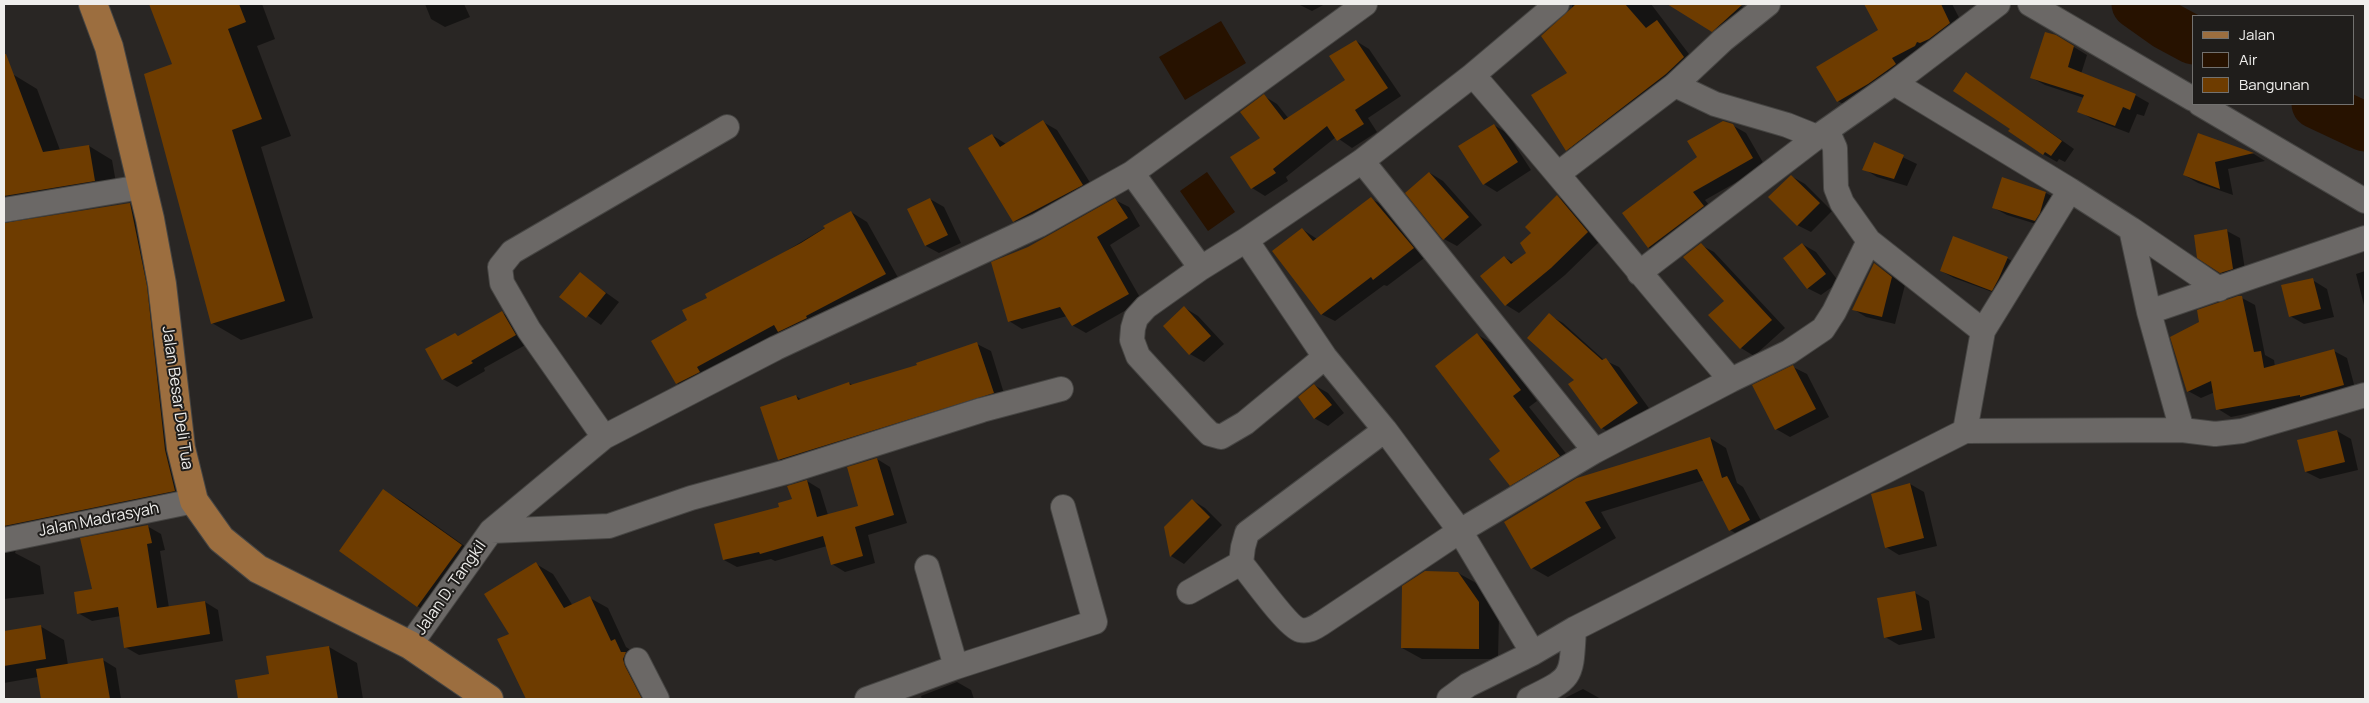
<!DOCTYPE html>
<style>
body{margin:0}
#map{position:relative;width:2369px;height:703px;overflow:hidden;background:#292624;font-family:Manrope,sans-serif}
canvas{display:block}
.frame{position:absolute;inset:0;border:5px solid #efeeec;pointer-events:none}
.legend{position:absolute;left:2192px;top:15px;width:162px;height:90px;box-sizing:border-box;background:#1f1d1b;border:1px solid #72716f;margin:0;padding:6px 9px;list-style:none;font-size:15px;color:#efeeec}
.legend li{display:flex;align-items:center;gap:10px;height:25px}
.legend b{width:25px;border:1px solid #72716f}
</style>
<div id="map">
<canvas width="2369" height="703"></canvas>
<div class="frame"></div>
<ul class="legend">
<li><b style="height:6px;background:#9c6e3f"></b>Jalan</li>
<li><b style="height:14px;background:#271200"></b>Air</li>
<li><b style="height:14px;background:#6e3c00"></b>Bangunan</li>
</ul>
</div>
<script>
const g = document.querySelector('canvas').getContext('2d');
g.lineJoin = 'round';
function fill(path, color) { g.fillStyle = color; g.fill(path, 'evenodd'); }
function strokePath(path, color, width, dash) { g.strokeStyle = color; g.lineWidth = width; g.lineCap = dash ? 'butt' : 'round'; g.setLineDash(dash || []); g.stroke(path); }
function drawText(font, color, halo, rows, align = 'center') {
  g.font = font + ' Manrope,sans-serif'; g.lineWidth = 4; g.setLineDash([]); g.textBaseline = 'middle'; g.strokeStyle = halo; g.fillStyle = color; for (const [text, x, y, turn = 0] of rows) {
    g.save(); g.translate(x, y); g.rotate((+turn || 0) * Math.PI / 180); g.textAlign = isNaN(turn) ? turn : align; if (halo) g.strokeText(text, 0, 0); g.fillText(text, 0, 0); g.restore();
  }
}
fill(new Path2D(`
 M 1221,21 L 1246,63 L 1185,100 L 1159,57 Z
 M 1207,172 L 1235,212 L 1208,231 L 1180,191 Z`), '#271200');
fill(new Path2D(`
 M 150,4 L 262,4 L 275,39 L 257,46 L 291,136 L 261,147 L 313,318 L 241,340 L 212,323 L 173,65 Z
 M 425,4 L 464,4 L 470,17 L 445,27 L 431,19 Z
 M 1298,4 L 1325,4 L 1312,11 Z
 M 1572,4 L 1651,4 L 1698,66 L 1581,158 L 1566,150 Z
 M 1669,4 L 1738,4 L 1754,14 L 1727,39 Z
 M 1866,4 L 1952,4 L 1967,33 L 1856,112 L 1838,101 L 1880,31 Z
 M 2056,36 L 2087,55 L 2081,74 L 2135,95 L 2149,103 L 2144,116 L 2137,114 L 2129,133 L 2092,119 L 2079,111 L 2084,98 L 2045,85 L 2032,78 Z
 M 1356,41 L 1369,49 L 1401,96 L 1368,118 L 1377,132 L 1352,148 L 1336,137 L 1286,177 L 1288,181 L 1265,196 L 1252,188 L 1261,138 L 1264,96 L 1277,104 L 1289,119 L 1346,80 Z
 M 4,64 L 8,77 L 14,75 L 37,89 L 60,150 L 89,146 L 112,160 L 118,194 L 14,219 L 14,224 L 130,204 L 154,218 L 198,504 L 18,543 L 15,553 L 40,566 L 44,594 L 4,599 Z
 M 1979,82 L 2074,149 L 2065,162 L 2059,159 L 2057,162 L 2043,154 L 2012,128 Z
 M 1043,122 L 1057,130 L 1096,192 L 1028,229 L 1014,221 L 992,135 L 1006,144 Z
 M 1494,125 L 1507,133 L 1531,170 L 1497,192 L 1484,184 Z
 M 1732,125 L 1746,133 L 1765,166 L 1705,200 L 1716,214 L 1663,255 L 1649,248 L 1624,214 L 1698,158 Z
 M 2199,135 L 2254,154 L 2265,161 L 2228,169 L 2233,195 L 2198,183 L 2184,175 Z
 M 1875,144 L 1917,164 L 1907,186 L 1877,177 L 1864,169 Z
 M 1430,173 L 1443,181 L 1482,225 L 1457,246 L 1444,239 Z
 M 1791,176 L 1805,184 L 1832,211 L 1811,232 L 1797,225 Z
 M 2046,193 L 2059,200 L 2049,228 L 2007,215 L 1994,208 Z
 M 1558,197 L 1571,205 L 1601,240 L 1565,275 L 1519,313 L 1506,305 L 1482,276 L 1504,257 L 1514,263 L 1528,253 L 1533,234 Z
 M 930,199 L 944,207 L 961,243 L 939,253 L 926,246 Z
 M 1371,199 L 1385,206 L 1427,256 L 1387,286 L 1384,285 L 1335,321 L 1321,314 L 1302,229 L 1317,239 Z
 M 1115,200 L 1129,207 L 1140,226 L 1110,245 L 1142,301 L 1086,333 L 1072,325 L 1067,316 L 1022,329 L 1009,321 L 1029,248 Z
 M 851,212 L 867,222 L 901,283 L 693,393 L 677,383 L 689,320 L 708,298 Z
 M 2227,231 L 2240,238 L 2246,276 L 2235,280 L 2221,272 Z
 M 1802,244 L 1816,252 L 1839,282 L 1821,295 L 1807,288 Z
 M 1701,245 L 1714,252 L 1785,328 L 1754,356 L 1741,348 L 1725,301 Z
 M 2007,258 L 2020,266 L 2006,297 L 1954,278 L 1941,271 Z
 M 1874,264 L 1905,285 L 1895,324 L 1866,317 L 1853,309 Z
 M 2365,271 L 2365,309 L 2356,274 Z
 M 580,274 L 619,302 L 601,325 L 561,297 Z
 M 2314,281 L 2327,289 L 2334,317 L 2304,324 L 2290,316 Z
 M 2242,298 L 2255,305 L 2265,355 L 2274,360 L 2275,367 L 2334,351 L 2347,358 L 2356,392 L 2231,417 L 2218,409 L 2215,392 L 2201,398 L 2188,391 Z
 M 1185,308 L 1198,316 L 1224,344 L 1204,362 L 1190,354 L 1165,326 Z
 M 502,313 L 516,320 L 529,343 L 484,368 L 485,371 L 457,387 L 443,379 L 455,334 L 460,337 Z
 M 1549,315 L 1563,323 L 1604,360 L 1619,367 L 1651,411 L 1615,436 L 1602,428 L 1576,380 Z
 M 1478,335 L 1495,345 L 1537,401 L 1529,407 L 1576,466 L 1528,495 L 1510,485 Z
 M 977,344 L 991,351 L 1006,400 L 793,467 L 779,459 L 796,396 L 802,400 L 849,383 L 853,385 L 918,366 Z
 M 1793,367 L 1807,374 L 1829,417 L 1790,437 L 1776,429 Z
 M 1314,385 L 1328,393 L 1344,413 L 1328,426 L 1314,418 Z
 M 2337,431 L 2351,439 L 2358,470 L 2320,479 L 2306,472 Z
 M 1710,438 L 1726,448 L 1737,483 L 1743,487 L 1766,530 L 1747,540 L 1730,530 L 1705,480 L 1601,512 L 1616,538 L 1548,577 L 1532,568 L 1505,523 Z
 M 877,459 L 890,467 L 907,523 L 868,535 L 875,563 L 845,572 L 832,564 L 827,546 L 775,561 L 771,559 L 737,567 L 724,560 L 780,508 L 793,500 L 807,481 L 820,489 L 828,515 L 860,506 Z
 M 1910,484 L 1924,492 L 1937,546 L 1899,555 L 1886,547 Z
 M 384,491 L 403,502 L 480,557 L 437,617 L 417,606 Z
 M 1192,500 L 1205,508 L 1222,525 L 1184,564 L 1171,556 Z
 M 147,526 L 161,534 L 165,550 L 160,551 L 169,608 L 205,602 L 218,610 L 223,641 L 139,655 L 125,647 L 121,616 L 92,621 L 78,613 L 94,590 Z
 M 536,564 L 553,574 L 573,606 L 590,598 L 608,608 L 626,647 L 632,651 L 653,699 L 543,699 L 510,635 Z
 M 1458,573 L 1478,584 L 1499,615 L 1498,659 L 1422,659 L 1402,648 Z
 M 1915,593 L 1929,601 L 1935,638 L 1899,645 L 1885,637 Z
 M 40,626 L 64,640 L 68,665 L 103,660 L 116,668 L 121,699 L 42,699 L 38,677 L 4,683 L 4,632 Z
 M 329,647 L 357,663 L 363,699 L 239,699 L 236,681 L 270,676 Z
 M 957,682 L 971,690 L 974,699 L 922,699 L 921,696 Z
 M 1583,689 L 1601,699 L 1563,699 Z`), '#0007');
strokePath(new Path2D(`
 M 2136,4 L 2167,26 L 2193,40
 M 2316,104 L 2365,127`), '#271200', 49);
fill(new Path2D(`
 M 149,4 L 239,4 L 246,22 L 228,29 L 262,119 L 232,130 L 285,301 L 211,324 L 144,74 L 172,64 Z
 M 1576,4 L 1625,4 L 1646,28 L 1657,20 L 1684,57 L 1666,74 L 1566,151 L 1531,95 L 1567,73 L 1541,36 Z
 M 1667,4 L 1743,4 L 1712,32 Z
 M 1864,4 L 1941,4 L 1950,23 L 1929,39 L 1920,43 L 1917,42 L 1915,46 L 1892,58 L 1896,64 L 1868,84 L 1837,102 L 1816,67 L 1878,30 Z
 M 2045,32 L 2056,35 L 2074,46 L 2068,67 L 2136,94 L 2130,110 L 2123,107 L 2115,126 L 2077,112 L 2084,95 L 2030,78 Z
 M 1356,40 L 1388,88 L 1355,110 L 1364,124 L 1337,141 L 1327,126 L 1273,169 L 1276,173 L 1251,189 L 1230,157 L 1260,138 L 1240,112 L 1264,94 L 1284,120 L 1345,80 L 1329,56 Z
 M 4,54 L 6,54 L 43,152 L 89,145 L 95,181 L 4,196 Z
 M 1966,72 L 2062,141 L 2051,156 L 2045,152 L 2043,155 L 2008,131 L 2010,129 L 1953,91 Z
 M 1043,120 L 1083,185 L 1013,222 L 968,148 L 992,134 L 1000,147 Z
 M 1723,121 L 1733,124 L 1753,158 L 1693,192 L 1704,206 L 1648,248 L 1622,213 L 1697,157 L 1687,141 Z
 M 1494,124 L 1518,162 L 1483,185 L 1458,146 Z
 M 2198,133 L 2254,153 L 2215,162 L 2220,189 L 2183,175 Z
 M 1874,142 L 1904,155 L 1894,179 L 1862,170 Z
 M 1429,172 L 1469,217 L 1443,240 L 1405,193 Z
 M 1791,175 L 1820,203 L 1797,226 L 1768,197 Z
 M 2002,177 L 2046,192 L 2040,213 L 2035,221 L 1992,208 Z
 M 1557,195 L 1588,232 L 1551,268 L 1505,306 L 1480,276 L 1504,256 L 1511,264 L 1526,253 L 1520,243 L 1531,233 L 1525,227 Z
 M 1371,197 L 1414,248 L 1373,280 L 1371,277 L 1321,315 L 1272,251 L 1302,228 L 1313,241 Z
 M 930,198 L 948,235 L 925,246 L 907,209 Z
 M 1115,198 L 1128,218 L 1097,237 L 1129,294 L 1072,326 L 1060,307 L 1008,322 L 991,262 L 1028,247 Z
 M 130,203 L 147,286 L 165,450 L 175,491 L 4,526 L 4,223 Z
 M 851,211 L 886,274 L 806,316 L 807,318 L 778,332 L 774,325 L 697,367 L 700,372 L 676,384 L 651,341 L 687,320 L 682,310 L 707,298 L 705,294 L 801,243 L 825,228 L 823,226 Z
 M 2227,229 L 2233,269 L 2220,273 L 2197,258 L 2194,235 Z
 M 1953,236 L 2008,257 L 1999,278 L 1992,291 L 1940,271 Z
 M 1701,243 L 1772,320 L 1740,349 L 1708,315 L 1724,301 L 1683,257 Z
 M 1802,243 L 1826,274 L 1807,289 L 1783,258 Z
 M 1874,263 L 1892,277 L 1882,317 L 1852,310 Z
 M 580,272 L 606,293 L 586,318 L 559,297 Z
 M 2313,278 L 2321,309 L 2289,317 L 2281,285 Z
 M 2238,296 L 2242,296 L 2254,352 L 2261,351 L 2264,368 L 2334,349 L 2344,385 L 2300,397 L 2300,395 L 2216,410 L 2211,381 L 2187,392 L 2170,337 L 2199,322 L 2197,310 Z
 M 1184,306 L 1211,336 L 1189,355 L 1163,326 Z
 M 502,311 L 516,335 L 471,361 L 473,363 L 442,380 L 425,349 L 455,333 L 458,336 Z
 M 1549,313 L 1602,360 L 1606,358 L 1638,403 L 1601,429 L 1568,384 L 1574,380 L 1527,338 Z
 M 1477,333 L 1521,390 L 1513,396 L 1560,456 L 1510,486 L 1489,459 L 1500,451 L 1435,366 Z
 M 977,342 L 994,393 L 778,460 L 760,407 L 796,395 L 798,400 L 849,382 L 850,385 L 917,365 L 916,363 Z
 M 1793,365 L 1816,409 L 1775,430 L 1752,385 Z
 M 1314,384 L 1332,405 L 1314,419 L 1298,397 Z
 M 2337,430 L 2345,462 L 2305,472 L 2297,440 Z
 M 1710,437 L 1722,478 L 1727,476 L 1750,520 L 1729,531 L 1697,469 L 1585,502 L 1601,528 L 1531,569 L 1504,522 L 1577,478 Z
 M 877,458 L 894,515 L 855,527 L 863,556 L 831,565 L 823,536 L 760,554 L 759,552 L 723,560 L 714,524 L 779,507 L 778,503 L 792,499 L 787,486 L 807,480 L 817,517 L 858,506 L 847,467 Z
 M 1910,483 L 1924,538 L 1885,548 L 1871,494 Z
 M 383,489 L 462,545 L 417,607 L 339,551 Z
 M 1192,499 L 1210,517 L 1170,557 L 1164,527 Z
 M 148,525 L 152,543 L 147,544 L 157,608 L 205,601 L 210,634 L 124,648 L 118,607 L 77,614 L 74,592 L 92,589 L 80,538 Z
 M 536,562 L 564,608 L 590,596 L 611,641 L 615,639 L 621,652 L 626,652 L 623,659 L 625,666 L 642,699 L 526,699 L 497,639 L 509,634 L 484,594 Z
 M 1425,571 L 1458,572 L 1479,602 L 1479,649 L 1401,648 L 1402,586 Z
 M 1915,591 L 1922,630 L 1884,638 L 1877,598 Z
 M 41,625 L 46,659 L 4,666 L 4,631 Z
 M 329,646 L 338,699 L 238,699 L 235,680 L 269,674 L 266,656 Z
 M 103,658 L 110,699 L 41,699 L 36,669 Z`), '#6e3c00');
const minor = new Path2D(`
 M 1998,4 L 1894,83 L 2070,190 L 2131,229 L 2149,312 L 2182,430
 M 2030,4 L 2193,99
 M 1473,75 L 1557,4
 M 1675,85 L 1715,104 L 1787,125 L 1817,137
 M 2200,104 L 2365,201
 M 1827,130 L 1835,148 L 1836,188 L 1842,203 L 1869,241 L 1983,331
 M 1362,161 L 1595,451
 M 1132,173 L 1201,268
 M 1559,173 L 1675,85 L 1723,40 L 1768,4
 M 4,210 L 141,187
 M 2131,229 L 2219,289
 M 1246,240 L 1201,268 L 1146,307 L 1136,318 L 1133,328 L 1132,340 L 1138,356 L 1203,427 L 1210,434 L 1221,437 L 1245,423 L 1325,357
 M 1639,273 L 1817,137 L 1894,83
 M 2149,312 L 2365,238
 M 1385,430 L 1247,533 L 1243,547 L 1241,563 C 1251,575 1288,627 1300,630 C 1309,632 1315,627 1322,623 L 1460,531 L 1595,451 L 1731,380 L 1789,352 L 1823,329 L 1834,312 L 1869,241
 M 1965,431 L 1983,331 L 2070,190
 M 604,437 L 529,330 L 502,283 L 500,267 L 512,252 L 727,127
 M 491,531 L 609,526 L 691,498 L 786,472 L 982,410 L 1061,389
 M 4,540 L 194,501
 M 927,567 L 956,667
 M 1189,592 L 1241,563
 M 410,645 L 491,531 L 604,437 L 776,348 L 1039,225 L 1132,173 L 1365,4
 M 1533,653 L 1460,531 L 1385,430 L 1325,357 L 1246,240 L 1362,161 L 1473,75 C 1560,175 1644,279 1731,380
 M 637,660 L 657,699
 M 867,699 L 956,667 L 1095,622 L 1063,507
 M 1449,699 L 1468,685 L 1533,653 L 1574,629 L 1965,431 L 2182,430 L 2215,434 L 2242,431 L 2365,395
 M 1529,699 C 1574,677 1571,678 1574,629`);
const primary = new Path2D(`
 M 93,4 L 109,47 L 150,219 L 162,284 L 181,448 L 194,501 L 221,539 L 258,569 L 410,645 L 489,699`);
strokePath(minor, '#464543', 26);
strokePath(primary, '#464543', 30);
strokePath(minor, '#6b6866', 24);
strokePath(primary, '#9c6e3f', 28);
drawText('16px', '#efeeec', '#1f1d1b', [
 ["Jalan Besar Deli Tua",177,398,82],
 ["Jalan Madrasyah",99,520,-11],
 ["Jalan D. Tangkil",451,588,-55]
]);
</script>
